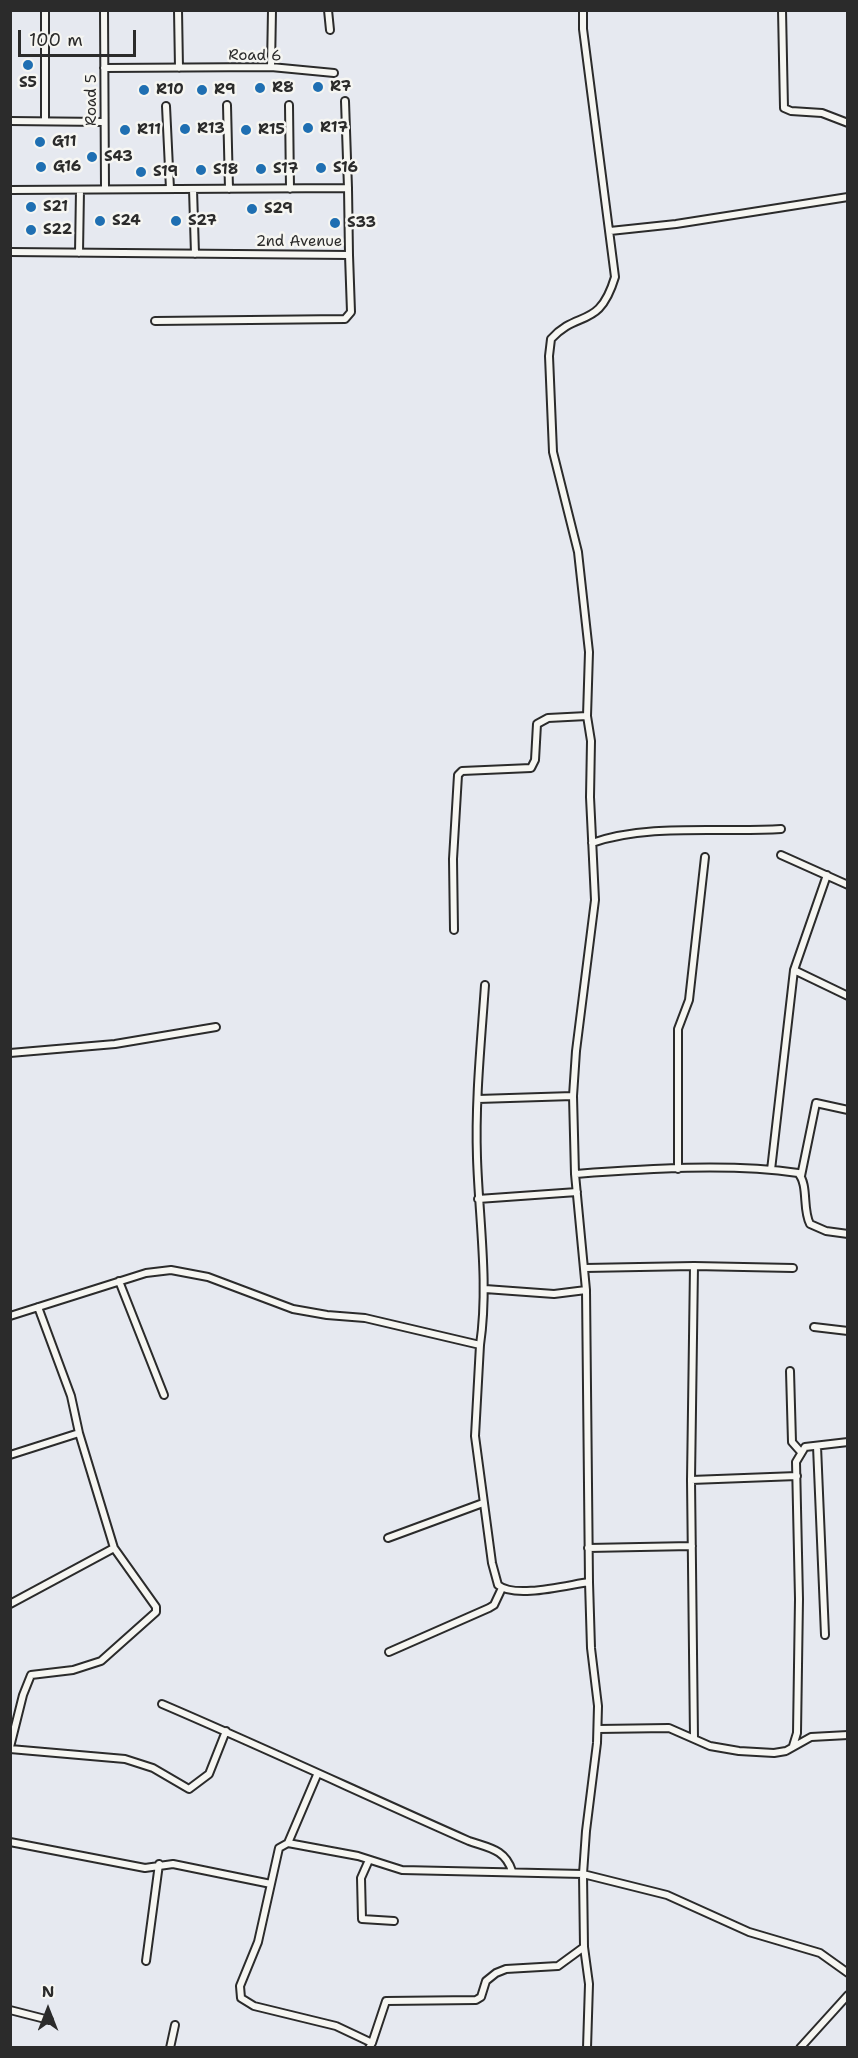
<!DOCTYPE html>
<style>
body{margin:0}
#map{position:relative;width:858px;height:2058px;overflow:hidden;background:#e6e9f0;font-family:"Shantell Sans",sans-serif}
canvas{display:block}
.frame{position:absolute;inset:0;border:12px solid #2b2b2b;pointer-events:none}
.north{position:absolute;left:18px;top:1980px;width:60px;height:60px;-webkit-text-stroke:4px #f6f6f2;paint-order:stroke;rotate:0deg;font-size:16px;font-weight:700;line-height:24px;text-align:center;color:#2b2b2b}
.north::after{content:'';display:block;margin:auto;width:21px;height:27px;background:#2b2b2b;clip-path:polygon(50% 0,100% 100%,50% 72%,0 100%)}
.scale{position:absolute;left:18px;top:30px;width:118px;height:27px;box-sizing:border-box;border:3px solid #2b2b2b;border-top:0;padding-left:8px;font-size:18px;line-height:21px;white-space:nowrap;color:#2b2b2b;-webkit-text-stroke:4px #f6f6f2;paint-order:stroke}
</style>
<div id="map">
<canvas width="858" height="2058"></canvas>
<div class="frame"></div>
<div class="north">N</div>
<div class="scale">100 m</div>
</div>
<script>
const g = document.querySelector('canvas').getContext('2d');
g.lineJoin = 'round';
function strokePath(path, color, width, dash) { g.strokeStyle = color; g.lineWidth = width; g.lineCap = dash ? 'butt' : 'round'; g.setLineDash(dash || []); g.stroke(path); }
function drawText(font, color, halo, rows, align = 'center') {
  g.font = font + ' "Shantell Sans",sans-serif'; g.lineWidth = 5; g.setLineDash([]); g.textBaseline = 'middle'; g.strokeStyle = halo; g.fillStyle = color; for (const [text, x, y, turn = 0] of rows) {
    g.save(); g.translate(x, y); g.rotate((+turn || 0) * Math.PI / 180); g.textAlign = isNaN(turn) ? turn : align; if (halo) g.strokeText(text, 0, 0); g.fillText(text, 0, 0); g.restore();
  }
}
const minor = new Path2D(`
 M 104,10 L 105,189
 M 178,10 L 179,68
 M 328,10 L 330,30
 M 583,10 L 583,29 L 615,277 C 599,330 578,309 551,339 L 549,356 L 553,452 L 578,552 L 589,652 L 587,716 L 591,741 L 590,797 L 595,900 L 576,1051 L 573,1096 L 575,1174 L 586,1290 L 589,1582 L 591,1648 L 598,1706 L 597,1743 L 586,1831 L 583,1874 L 584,1947 L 589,1984 L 587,2048
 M 782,10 L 784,108 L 791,111 L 822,113 L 848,123
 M 271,67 L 272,10
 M 104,68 L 271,67 L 334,73
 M 345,101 L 348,188
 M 227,105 L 229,189
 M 289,105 L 290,189
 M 166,106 L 170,189
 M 10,121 L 104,122
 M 45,121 L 45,10
 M 193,189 L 195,254
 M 10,190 L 348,188 L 349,255 L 10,252
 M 610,231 L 676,224 L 848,197
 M 79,253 L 80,190
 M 155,321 L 345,319 L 351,312 L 349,255
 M 592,843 C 648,823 722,833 781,829
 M 781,855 L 848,885
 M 454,930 L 453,859 L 458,775 L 462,771 L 531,768 L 535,760 L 537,724 L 548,718 L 587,716
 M 794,970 L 848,996
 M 10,1053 L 115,1044 L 216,1027
 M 478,1099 L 573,1096
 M 678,1169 L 678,1029 L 689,1000 L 705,857
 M 771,1170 L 794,970 L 827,875
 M 575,1174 C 645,1169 728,1163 798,1173 C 809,1185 802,1209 810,1224 L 826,1231 L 848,1234
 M 801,1176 L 816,1103 L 848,1110
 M 478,1199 L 577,1192
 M 694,1266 L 793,1268
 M 585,1268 L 694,1266 L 691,1480
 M 119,1281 L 164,1395
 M 485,1289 L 554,1294 L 586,1290
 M 10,1316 L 146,1273 L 171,1270 L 208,1277 L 293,1309 L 327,1315 L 365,1318 L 480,1345 C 489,1284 479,1220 477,1158 C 475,1101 481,1043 485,985
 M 814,1327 L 848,1331
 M 480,1345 L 475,1436 L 492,1563 L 498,1585 C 515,1599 567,1585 589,1582
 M 790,1371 L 792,1442 L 800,1451
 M 817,1446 L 825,1635
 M 10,1455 L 79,1433 L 71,1396 L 38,1307
 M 388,1538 L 483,1503
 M 588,1548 L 692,1546
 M 10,1604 L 114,1548
 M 389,1652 L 489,1608 L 494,1605 L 502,1588
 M 162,1704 C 265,1748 367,1796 469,1841 C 489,1848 505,1849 512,1871
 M 598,1729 L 669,1728 L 710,1746 L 739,1751 L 774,1753 L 786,1751 L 811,1737 L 848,1735
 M 694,1738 L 691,1480 L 797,1476
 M 793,1746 L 797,1733 L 799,1599 L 796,1462 L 805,1447 L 848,1442
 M 10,1747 L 23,1695 L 31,1675 L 73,1670 L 101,1661 L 156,1612 L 156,1607 L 114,1548 L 79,1433
 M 10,1749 L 125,1759 L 153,1768 L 189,1789 L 209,1774 L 226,1731
 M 10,1842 L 145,1868 L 173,1864 L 271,1884
 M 288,1843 L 317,1775
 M 369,1860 L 361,1878 L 362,1919 L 394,1921
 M 146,1961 L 159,1864
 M 10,2010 L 49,2020
 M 372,2043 L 386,2001 L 476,2000 L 481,1997 L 486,1981 L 496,1973 L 506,1969 L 558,1966 L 584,1947
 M 170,2048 L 175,2025
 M 369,2048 L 372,2043 L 336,2026 L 254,2006 L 241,1998 L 240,1986 L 258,1942 L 279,1848 L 288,1843 L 358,1856 L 402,1870 L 583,1874 L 667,1895 L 749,1932 L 820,1953 L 848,1973
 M 800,2048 L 848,1995`);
strokePath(minor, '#2b2b2b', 10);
strokePath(minor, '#f6f6f2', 6);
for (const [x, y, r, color] of [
 [28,65,6,"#1f6fb2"],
 [318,87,6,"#1f6fb2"],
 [260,88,6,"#1f6fb2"],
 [144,90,6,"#1f6fb2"],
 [202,90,6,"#1f6fb2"],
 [308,128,6,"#1f6fb2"],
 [185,129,6,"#1f6fb2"],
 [125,130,6,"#1f6fb2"],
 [246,130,6,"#1f6fb2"],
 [40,142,6,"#1f6fb2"],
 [92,157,6,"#1f6fb2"],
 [41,167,6,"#1f6fb2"],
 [321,168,6,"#1f6fb2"],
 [261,169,6,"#1f6fb2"],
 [201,170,6,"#1f6fb2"],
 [141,172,6,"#1f6fb2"],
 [31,207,6,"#1f6fb2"],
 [252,209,6,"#1f6fb2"],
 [100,221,6,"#1f6fb2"],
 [176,221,6,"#1f6fb2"],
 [335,223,6,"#1f6fb2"],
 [31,230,6,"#1f6fb2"]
]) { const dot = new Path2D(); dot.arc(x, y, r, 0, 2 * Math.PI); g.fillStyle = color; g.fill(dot); strokePath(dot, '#f6f6f2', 2); }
drawText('15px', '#2b2b2b', '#f6f6f2', [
 ["Road 6",255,56,1],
 ["Road 5",92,100,-90],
 ["2nd Avenue",299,242]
]);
drawText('bold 15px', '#2b2b2b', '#f6f6f2', [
 ["S5",28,83,"center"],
 ["R7",330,87],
 ["R8",272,88],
 ["R10",156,90],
 ["R9",214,90],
 ["R17",320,128],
 ["R13",197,129],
 ["R11",137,130],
 ["R15",258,130],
 ["G11",52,142],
 ["S43",104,157],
 ["G16",53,167],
 ["S16",333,168],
 ["S17",273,169],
 ["S18",213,170],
 ["S19",153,172],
 ["S21",43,207],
 ["S29",264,209],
 ["S24",112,221],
 ["S27",188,221],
 ["S33",347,223],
 ["S22",43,230]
], 'left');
</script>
